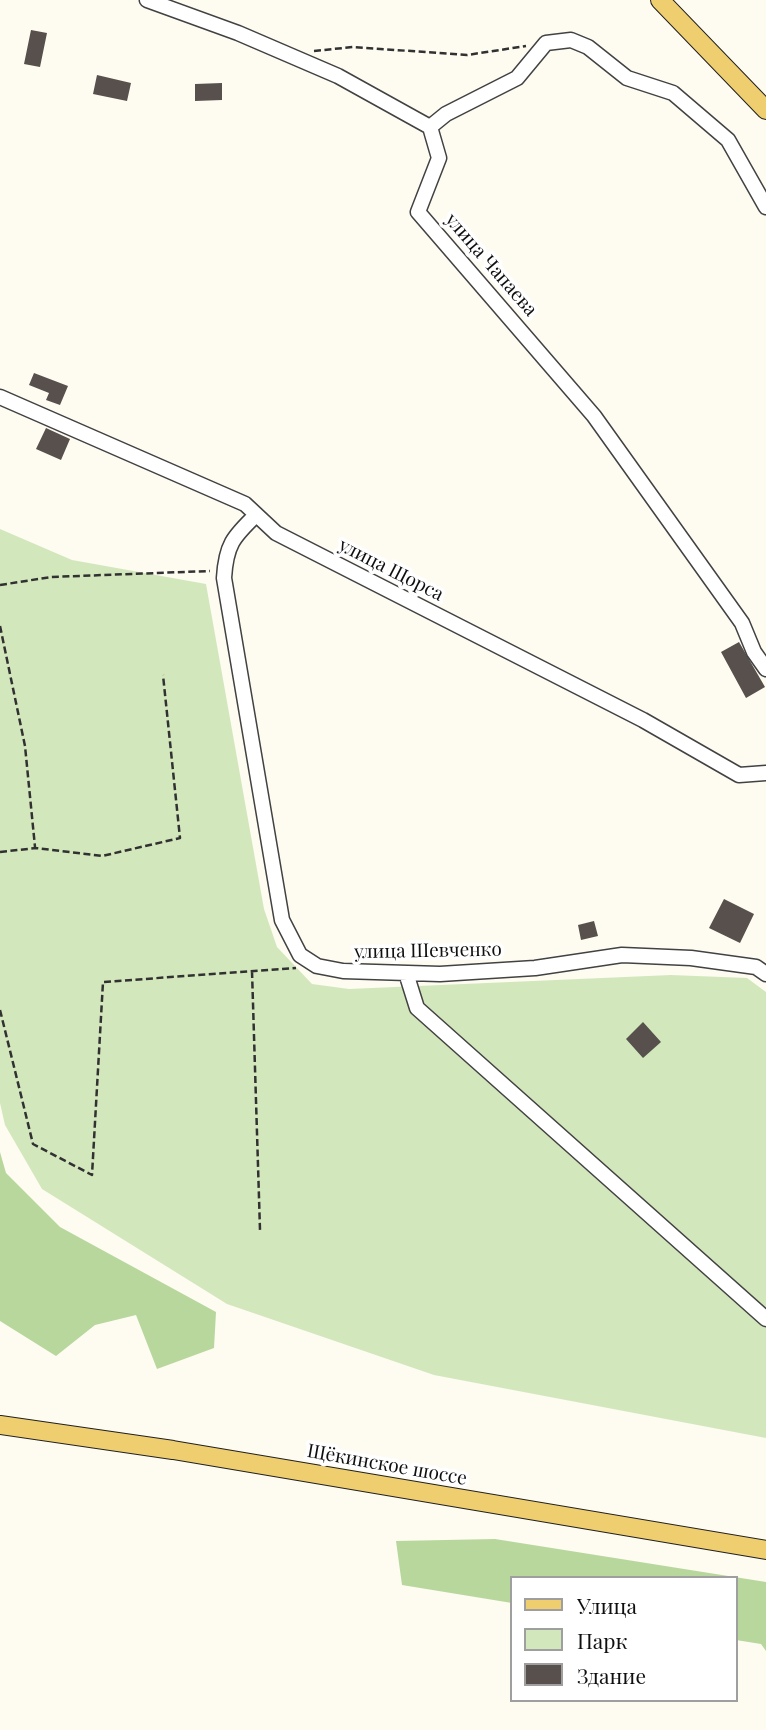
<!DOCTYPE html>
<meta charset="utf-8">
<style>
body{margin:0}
#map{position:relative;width:766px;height:1730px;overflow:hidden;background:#fefbf1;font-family:"Playfair Display",serif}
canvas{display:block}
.legend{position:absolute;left:510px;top:1576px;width:228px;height:126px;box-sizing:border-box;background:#fff;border:2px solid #9f9f9f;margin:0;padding:9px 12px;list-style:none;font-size:21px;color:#0f0f0f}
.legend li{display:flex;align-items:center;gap:14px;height:35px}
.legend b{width:35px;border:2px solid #9f9f9f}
</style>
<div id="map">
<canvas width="766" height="1730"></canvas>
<ul class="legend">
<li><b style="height:9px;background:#efce70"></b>Улица</li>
<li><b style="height:19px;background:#d3e7bd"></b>Парк</li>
<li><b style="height:19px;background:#57504c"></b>Здание</li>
</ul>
</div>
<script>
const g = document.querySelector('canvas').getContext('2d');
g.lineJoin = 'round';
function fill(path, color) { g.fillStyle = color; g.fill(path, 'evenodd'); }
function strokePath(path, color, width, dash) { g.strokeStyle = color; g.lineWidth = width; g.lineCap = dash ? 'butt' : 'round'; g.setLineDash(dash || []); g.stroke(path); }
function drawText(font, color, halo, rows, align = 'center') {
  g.font = font + ' "Playfair Display",serif'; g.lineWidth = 7; g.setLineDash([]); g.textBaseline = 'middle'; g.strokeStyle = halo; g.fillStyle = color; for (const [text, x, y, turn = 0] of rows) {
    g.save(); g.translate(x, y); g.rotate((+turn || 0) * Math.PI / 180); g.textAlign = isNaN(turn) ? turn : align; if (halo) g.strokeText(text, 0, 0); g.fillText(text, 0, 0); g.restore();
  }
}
fill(new Path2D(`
 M 0,529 L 72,560 L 206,584 L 264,909 L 277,947 L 312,984 L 349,989 L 671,975 L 747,978 L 766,992 L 766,1438 L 434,1375 L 227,1304 L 42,1189 L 5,1125 L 0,1103 Z`), '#d3e7bd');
fill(new Path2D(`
 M 0,1152 L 6,1173 L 60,1227 L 216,1312 L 214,1348 L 157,1369 L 136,1315 L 95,1325 L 56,1356 L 0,1321 Z
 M 495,1539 L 766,1582 L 766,1651 L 761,1644 L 736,1640 L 736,1578 L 512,1578 L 512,1603 L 402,1585 L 396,1541 Z`), '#b8d79d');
fill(new Path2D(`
 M 31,30 L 47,33 L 40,67 L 24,64 Z
 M 97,75 L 131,83 L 127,101 L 93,94 Z
 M 222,83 L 222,100 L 195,101 L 195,84 Z
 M 34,373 L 68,386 L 60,405 L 46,400 L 49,393 L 29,385 Z
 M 46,428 L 70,439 L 61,460 L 36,449 Z
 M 739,642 L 765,687 L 746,698 L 721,652 Z
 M 724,899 L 754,914 L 740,943 L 709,928 Z
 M 594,921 L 598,936 L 581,940 L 578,925 Z
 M 643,1022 L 661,1042 L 643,1058 L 626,1039 Z`), '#57504c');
const minor = new Path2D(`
 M 147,0 L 238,33 L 338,76 L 430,127 L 439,158 L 418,212 L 594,416 L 742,623 L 754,652 L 766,669
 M 430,127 L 446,114 L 517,78 L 546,43 L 571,40 L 588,47 L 627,78 L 673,93 L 728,140 L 766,207
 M 0,397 L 245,504 L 276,533 L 643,720 L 739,775 L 766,773
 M 256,515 C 233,537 226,545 224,578 L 282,920 L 300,955 L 317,966 L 343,971 L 440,974 L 535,968 L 622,955 L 691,958 L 756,967 L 766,974
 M 406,973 L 417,1008 L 766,1319`);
const major = new Path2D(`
 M 660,0 L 766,110
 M 0,1425 L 173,1450 L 766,1550`);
strokePath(minor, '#424242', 17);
strokePath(major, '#202020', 20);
strokePath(new Path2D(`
 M 314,51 L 353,47 L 467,55 L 526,46
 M 0,585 L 51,577 L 210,571
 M 0,626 L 25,746 L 35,847
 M 0,852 L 36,848 L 102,856 L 180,838 L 163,675
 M 252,971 L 260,1230
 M 0,1010 L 33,1144 L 92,1175 L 103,982 L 296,968`), '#313131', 2.5, [7, 3.5]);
strokePath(minor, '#fff', 14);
strokePath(major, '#efce70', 18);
drawText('19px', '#0f0f0f', '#fff', [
 ["улица Чапаева",491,265,49],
 ["улица Щорса",391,570,27],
 ["улица Шевченко",428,951,-1],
 ["Щёкинское шоссе",387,1465,10]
]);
</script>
